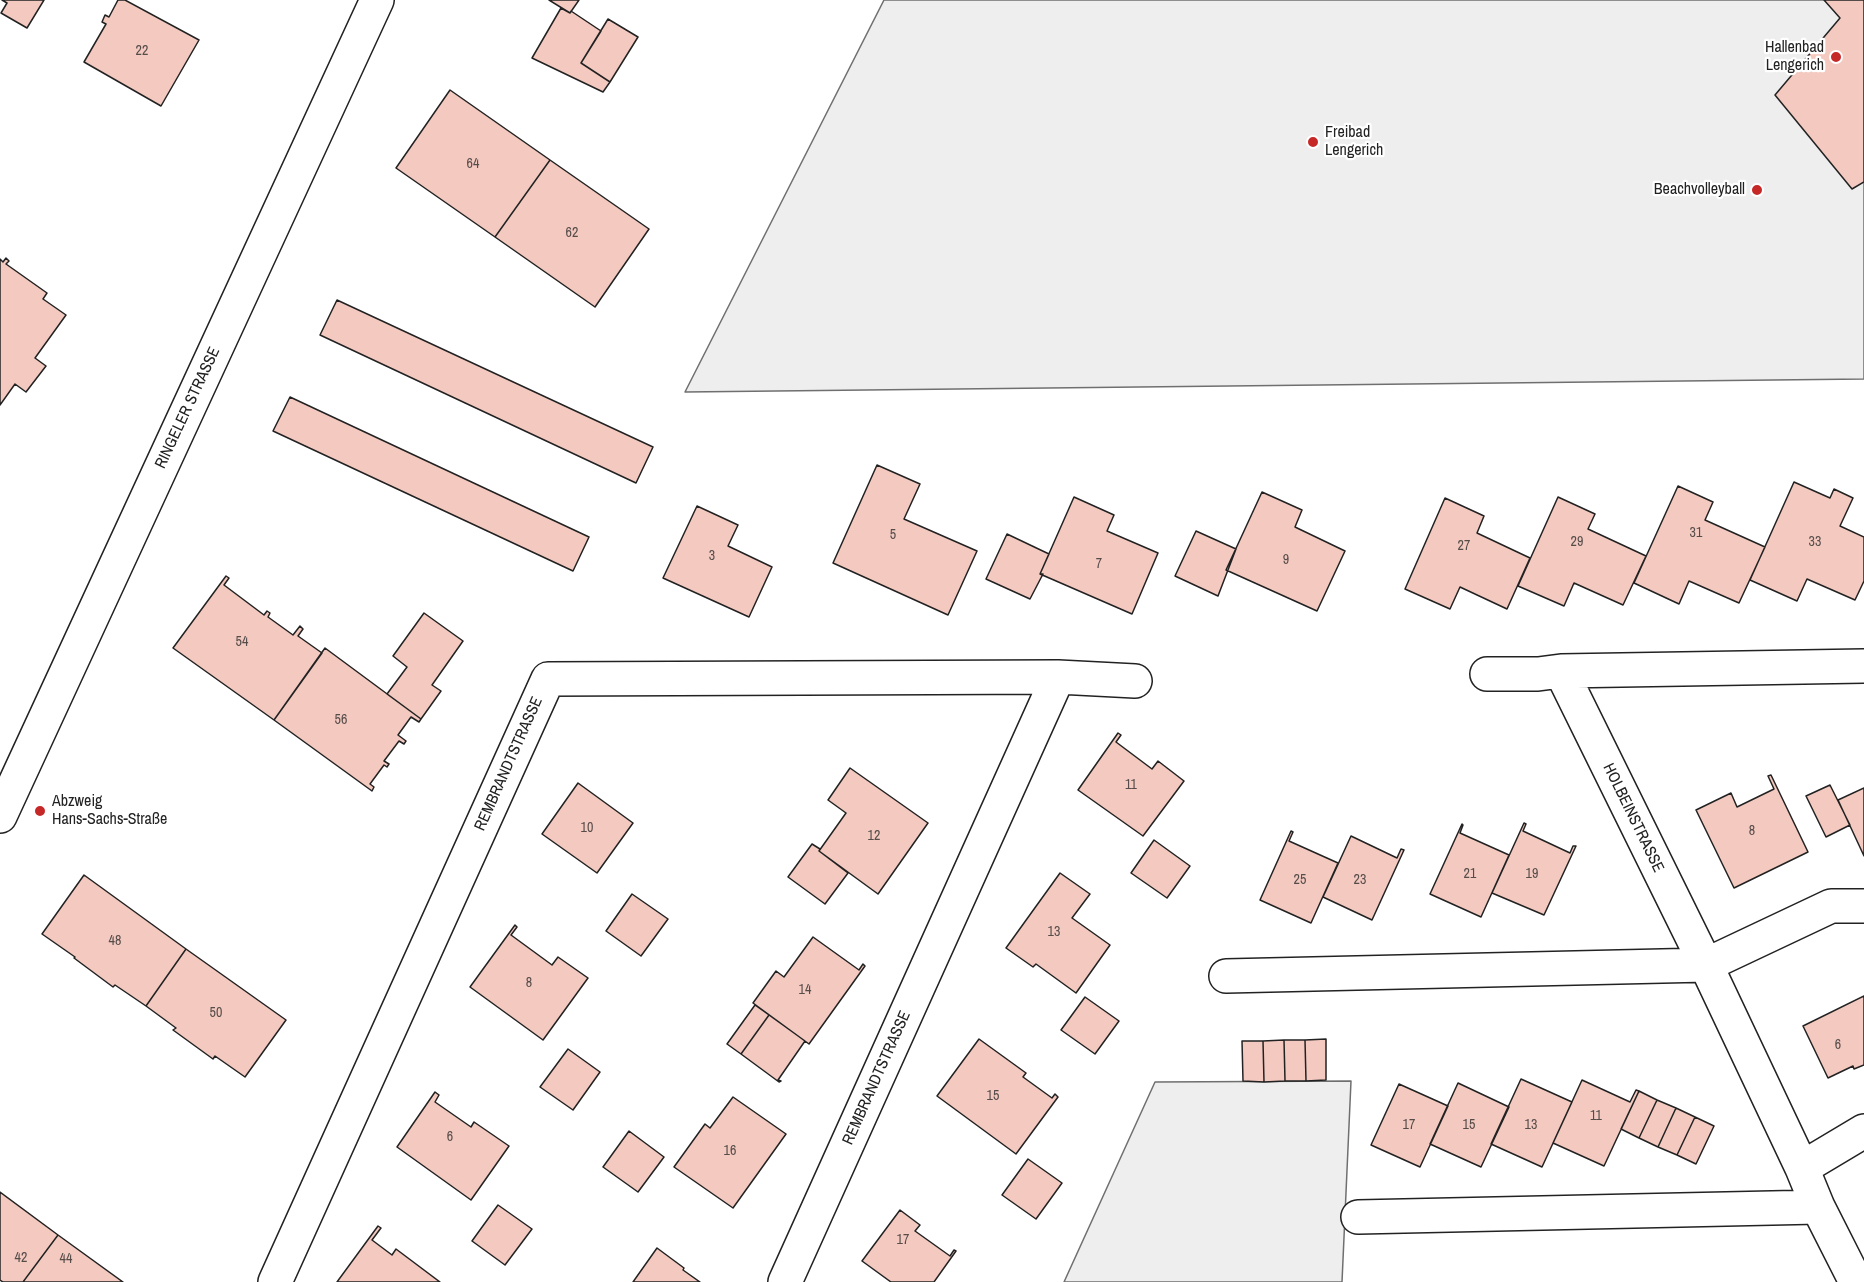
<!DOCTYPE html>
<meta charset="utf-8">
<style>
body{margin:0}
canvas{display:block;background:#fff}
</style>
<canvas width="1864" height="1282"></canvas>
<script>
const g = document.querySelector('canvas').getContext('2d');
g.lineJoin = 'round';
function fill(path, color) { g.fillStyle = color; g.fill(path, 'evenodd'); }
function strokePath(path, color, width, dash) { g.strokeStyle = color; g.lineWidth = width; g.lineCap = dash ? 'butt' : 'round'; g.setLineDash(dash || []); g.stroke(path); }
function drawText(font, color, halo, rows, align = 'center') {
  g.font = font + ' "Archivo Narrow",sans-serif'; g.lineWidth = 4.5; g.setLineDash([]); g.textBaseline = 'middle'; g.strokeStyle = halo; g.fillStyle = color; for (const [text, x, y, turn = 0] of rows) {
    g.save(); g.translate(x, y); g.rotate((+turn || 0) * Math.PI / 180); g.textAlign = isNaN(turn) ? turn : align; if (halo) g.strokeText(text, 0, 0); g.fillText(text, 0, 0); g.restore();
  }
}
const green = new Path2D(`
 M 884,0 L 1864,0 L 1864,379 L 685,392 Z
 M 1351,1081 L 1342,1282 L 1064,1282 L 1155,1082 Z`);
fill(green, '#eee');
strokePath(green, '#6f6f6f', 1.5);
const building = new Path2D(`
 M 2,0 L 44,0 L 27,28 L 1,13 L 7,3 Z
 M 118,0 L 125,0 L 199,40 L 161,106 L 84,62 L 106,24 L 102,22 L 105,15 L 109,17 Z
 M 549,0 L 579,0 L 570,13 Z
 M 1824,0 L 1864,0 L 1864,182 L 1852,189 L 1775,95 L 1840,18 Z
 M 561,8 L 570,13 L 571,11 L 601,31 L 581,63 L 610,82 L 603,92 L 532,58 Z
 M 608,19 L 638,37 L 610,82 L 581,63 Z
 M 450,90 L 550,160 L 495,237 L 396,168 Z
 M 550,160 L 649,229 L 595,307 L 495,237 Z
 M 6,258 L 9,261 L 6,264 L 47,293 L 43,299 L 66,315 L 35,358 L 46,366 L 26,392 L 15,384 L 0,405 L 0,259 L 3,262 Z
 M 337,300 L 653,447 L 636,483 L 320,335 Z
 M 290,397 L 589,537 L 573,571 L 273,431 Z
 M 877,465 L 920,484 L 904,519 L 977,551 L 948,615 L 833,563 Z
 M 1794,482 L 1830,498 L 1834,489 L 1853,498 L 1840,526 L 1864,537 L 1864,581 L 1855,600 L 1807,579 L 1797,601 L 1750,580 Z
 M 1678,486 L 1713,502 L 1705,520 L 1765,547 L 1739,603 L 1689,581 L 1679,604 L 1634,583 Z
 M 1262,492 L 1302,510 L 1295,527 L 1345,551 L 1317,611 L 1226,570 Z
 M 1074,497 L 1114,515 L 1107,531 L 1158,553 L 1132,614 L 1040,574 Z
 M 1558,497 L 1595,514 L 1588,529 L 1646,556 L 1623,605 L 1574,583 L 1564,606 L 1518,586 Z
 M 1445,498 L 1484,516 L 1477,533 L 1530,558 L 1507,609 L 1460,587 L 1450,609 L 1405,589 Z
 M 697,506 L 738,525 L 728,546 L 772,567 L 749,617 L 663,578 Z
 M 1196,531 L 1236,549 L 1218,596 L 1175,576 Z
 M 1007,534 L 1049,554 L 1040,574 L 1043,574 L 1030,599 L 986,579 Z
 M 226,576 L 229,578 L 224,585 L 264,615 L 267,611 L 270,613 L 268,617 L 293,635 L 300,626 L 303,629 L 298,636 L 322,653 L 274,720 L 173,648 Z
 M 424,613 L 463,641 L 432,685 L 441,691 L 421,719 L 387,694 L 407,667 L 393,656 Z
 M 325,648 L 421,719 L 419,722 L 411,717 L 398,735 L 406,741 L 404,744 L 399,741 L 384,761 L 389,764 L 387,767 L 384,765 L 370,784 L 374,787 L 372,791 L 274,720 Z
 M 1118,733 L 1121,735 L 1116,742 L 1152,769 L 1158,761 L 1184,781 L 1143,836 L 1078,790 Z
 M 850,768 L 928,823 L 878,894 L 819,851 L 846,813 L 828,800 Z
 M 1771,775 L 1808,852 L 1734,888 L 1696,810 L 1731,793 L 1737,807 L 1774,789 L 1768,776 Z
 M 578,783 L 633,823 L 597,873 L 542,834 Z
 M 1830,785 L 1850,825 L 1826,837 L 1806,796 Z
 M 1864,788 L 1864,856 L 1838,800 Z
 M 1524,823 L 1526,824 L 1523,831 L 1570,853 L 1573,846 L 1576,846 L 1544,915 L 1492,893 Z
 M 1462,824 L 1463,825 L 1460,833 L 1509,855 L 1481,917 L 1430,894 Z
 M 1291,831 L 1293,832 L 1289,841 L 1338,863 L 1311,923 L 1260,900 Z
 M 1351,836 L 1397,858 L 1401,849 L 1404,850 L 1372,920 L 1323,897 Z
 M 1154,840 L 1190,866 L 1167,898 L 1131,873 Z
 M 812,844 L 820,849 L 819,851 L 848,873 L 825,904 L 788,877 Z
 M 1060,873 L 1090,894 L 1072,918 L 1110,945 L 1076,993 L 1036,964 L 1033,967 L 1006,948 Z
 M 84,875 L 186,949 L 146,1006 L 115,985 L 113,987 L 74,958 L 75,957 L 42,934 Z
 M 632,894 L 668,919 L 641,956 L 606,931 Z
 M 515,925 L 517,927 L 511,935 L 552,965 L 558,957 L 588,978 L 543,1040 L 470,987 Z
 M 813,937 L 859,970 L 863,964 L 865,966 L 809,1044 L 753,1003 L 776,971 L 784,977 Z
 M 186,949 L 286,1020 L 245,1077 L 215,1056 L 213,1059 L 173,1030 L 176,1028 L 146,1006 Z
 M 1864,996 L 1864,1065 L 1854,1069 L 1853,1066 L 1828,1078 L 1803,1026 Z
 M 1085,997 L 1119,1021 L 1095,1054 L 1061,1030 Z
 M 755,1005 L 769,1015 L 741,1054 L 727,1044 Z
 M 769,1015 L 805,1041 L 778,1080 L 781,1081 L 779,1082 L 741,1054 Z
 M 979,1039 L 1026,1073 L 1023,1077 L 1052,1098 L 1055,1094 L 1058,1097 L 1016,1154 L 937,1096 Z
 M 1326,1039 L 1326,1080 L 1306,1081 L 1305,1040 Z
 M 1284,1040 L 1305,1040 L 1306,1081 L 1285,1081 Z
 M 1284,1040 L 1285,1081 L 1264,1082 L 1263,1041 Z
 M 1242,1041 L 1263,1041 L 1264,1082 L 1243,1081 Z
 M 568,1049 L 600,1072 L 573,1110 L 540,1087 Z
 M 1521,1079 L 1572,1102 L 1542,1167 L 1491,1144 Z
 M 1582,1080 L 1630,1102 L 1636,1090 L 1639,1091 L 1604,1166 L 1553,1143 Z
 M 1458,1083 L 1509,1107 L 1481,1167 L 1430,1144 Z
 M 1399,1084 L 1448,1106 L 1420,1167 L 1371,1145 Z
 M 1639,1091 L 1657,1100 L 1639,1138 L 1621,1129 Z
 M 435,1092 L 439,1095 L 435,1102 L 471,1127 L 474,1122 L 509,1146 L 471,1200 L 397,1147 Z
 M 733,1097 L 786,1134 L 733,1208 L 674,1167 L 705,1124 L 710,1128 Z
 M 1657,1100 L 1676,1108 L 1658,1147 L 1639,1138 Z
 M 1676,1108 L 1695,1117 L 1677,1155 L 1658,1147 Z
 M 1695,1117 L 1714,1126 L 1696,1164 L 1677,1155 Z
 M 629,1131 L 664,1157 L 638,1192 L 603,1167 Z
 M 1028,1159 L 1062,1183 L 1036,1219 L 1002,1195 Z
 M 0,1192 L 58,1235 L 23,1282 L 3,1282 L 0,1280 Z
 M 498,1205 L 532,1229 L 505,1265 L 472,1241 Z
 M 900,1210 L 920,1225 L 915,1231 L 950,1256 L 954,1250 L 956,1251 L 934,1282 L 891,1282 L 862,1261 Z
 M 378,1226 L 381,1228 L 372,1240 L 392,1255 L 396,1249 L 440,1282 L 337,1282 Z
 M 58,1235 L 123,1282 L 23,1282 Z
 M 657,1248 L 684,1268 L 683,1270 L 700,1282 L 633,1282 Z`);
fill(building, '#f3c9c0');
strokePath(building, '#222', 1.5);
const minor = new Path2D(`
 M 1487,674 L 1538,674 L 1561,671
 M 0,816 L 377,0
 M 1226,976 L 1706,965 L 1831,906 L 1864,906
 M 1802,1168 L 1864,1131
 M 1358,1217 L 1818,1207
 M 275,1282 L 548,679 L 1058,677 L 1135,681
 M 785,1282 L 1058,677
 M 1856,1282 L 1818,1207 L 1802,1168 L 1706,965 L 1561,671 L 1864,666`);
strokePath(minor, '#222', 36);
strokePath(minor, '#fff', 33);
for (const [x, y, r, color] of [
 [1836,57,6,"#c62828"],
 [1313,142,6,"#c62828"],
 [1757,190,6,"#c62828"],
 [40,811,6,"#c62828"]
]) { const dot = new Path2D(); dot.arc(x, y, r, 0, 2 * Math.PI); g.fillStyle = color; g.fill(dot); strokePath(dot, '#fff', 2); }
drawText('14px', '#564c4a', null, [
 ["22",142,51],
 ["64",473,164],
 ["62",572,233],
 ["31",1696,533],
 ["5",893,535],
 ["29",1577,542],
 ["33",1815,542],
 ["27",1464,546],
 ["3",712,556],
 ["9",1286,560],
 ["7",1099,564],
 ["54",242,642],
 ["56",341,720],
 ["11",1131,785],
 ["10",587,828],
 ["8",1752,831],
 ["12",874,836],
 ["21",1470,874],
 ["19",1532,874],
 ["25",1300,880],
 ["23",1360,880],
 ["13",1054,932],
 ["48",115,941],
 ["8",529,983],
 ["14",805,990],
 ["50",216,1013],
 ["6",1838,1045],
 ["15",993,1096],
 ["11",1596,1116],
 ["17",1409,1125],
 ["15",1469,1125],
 ["13",1531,1125],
 ["6",450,1137],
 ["16",730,1151],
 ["17",903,1240],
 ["42",21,1258],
 ["44",66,1259]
]);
drawText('16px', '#222', '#fff', [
 ["Hallenbad",1824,48],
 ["Lengerich",1824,66],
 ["Freibad",1325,133,"left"],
 ["Lengerich",1325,151,"left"],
 ["Beachvolleyball",1745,190],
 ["Abzweig",52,802,"left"],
 ["Hans-Sachs-Straße",52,820,"left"]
], 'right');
drawText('16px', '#222', '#fff', [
 ["RINGELER STRASSE",188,408,-65],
 ["REMBRANDTSTRASSE",509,764,-66],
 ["HOLBEINSTRASSE",1633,818,64],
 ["REMBRANDTSTRASSE",877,1078,-66]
]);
</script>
